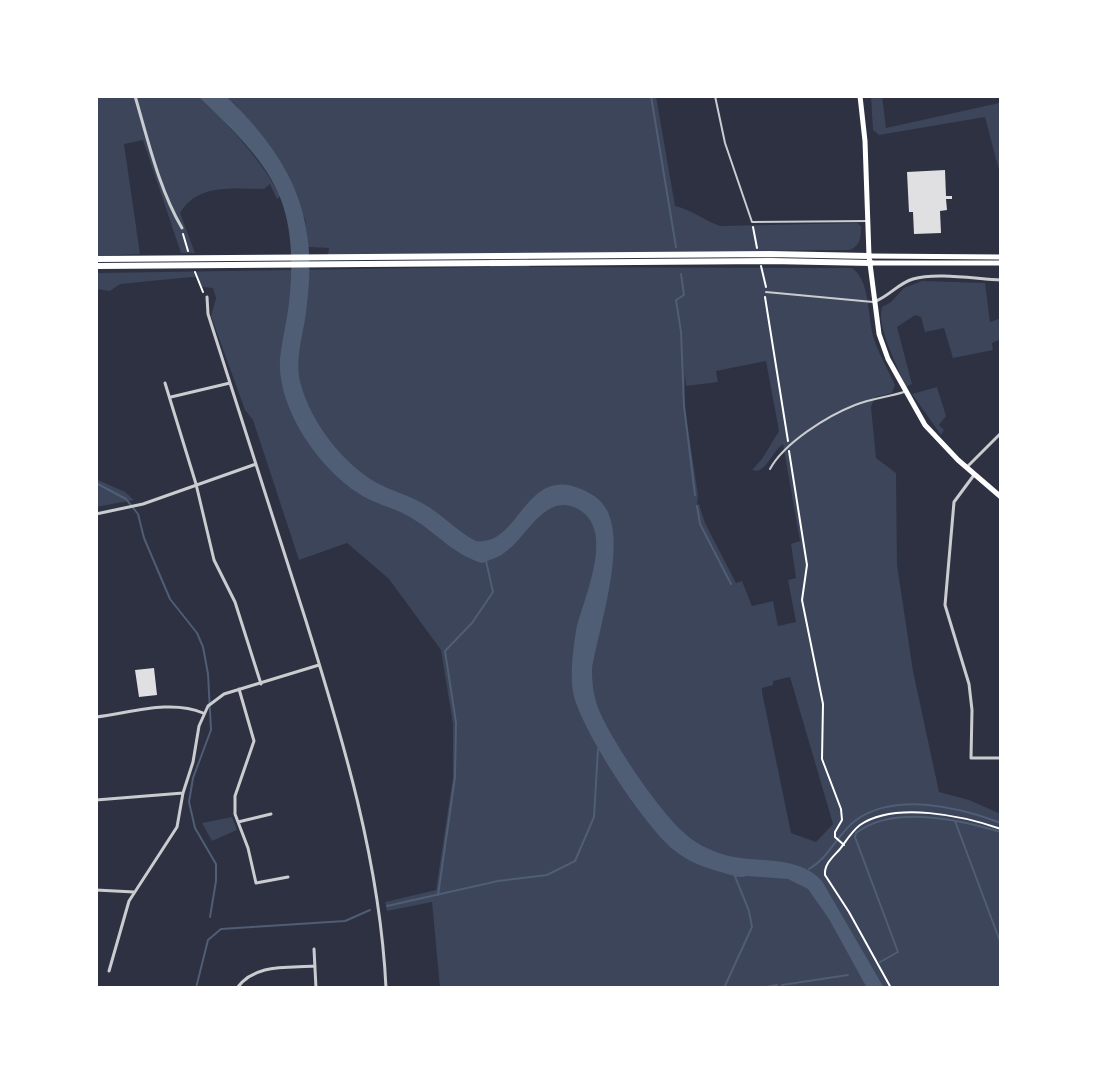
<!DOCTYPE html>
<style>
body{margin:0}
#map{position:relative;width:1097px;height:1084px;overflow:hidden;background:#2d3142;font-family:Poppins,sans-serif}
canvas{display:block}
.frame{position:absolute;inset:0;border:98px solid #fff;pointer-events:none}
</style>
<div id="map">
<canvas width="1097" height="1084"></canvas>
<div class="frame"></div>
</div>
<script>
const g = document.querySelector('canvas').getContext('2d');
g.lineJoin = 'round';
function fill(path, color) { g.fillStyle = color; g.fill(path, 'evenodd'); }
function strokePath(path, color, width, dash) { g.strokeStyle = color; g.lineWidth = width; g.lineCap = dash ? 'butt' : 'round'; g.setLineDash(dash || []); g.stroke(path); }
fill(new Path2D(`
 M 96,96 L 198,96 C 229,126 260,157 280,196 L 277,199 L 270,184 L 264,189 C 233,189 198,183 180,213 L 195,253 L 181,253 L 143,140 L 124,144 L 140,254 L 96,256 Z
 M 226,96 L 656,96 L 675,206 C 693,210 703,220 720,226 L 857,223 L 861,226 C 861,237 861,245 850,250 L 528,253 L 529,267 L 852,268 C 871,281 867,317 874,339 C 879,354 888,370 895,385 L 892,393 L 875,397 L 871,407 L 876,458 L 896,473 L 897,565 L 913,671 L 939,792 L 969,800 L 1001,814 L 1001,988 L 440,988 L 432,902 L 387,911 L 385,902 L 436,890 L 453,777 L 453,724 L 441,650 L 389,579 L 347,543 L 299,560 L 253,420 L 245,410 L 211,316 L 216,298 L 213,288 L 201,287 L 198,277 L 192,277 L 120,284 L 110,291 L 96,289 L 96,273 L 490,267 L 489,254 L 328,255 L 329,248 L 308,247 L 305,219 L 237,106 ZM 766,361 L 779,431 L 762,459 L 752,470 L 758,471 C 770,465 772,452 783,444 L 800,541 L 791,544 L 796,578 L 788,580 L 796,622 L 778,626 L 773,601 L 752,606 L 742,581 L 736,583 L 705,523 L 699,504 L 697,505 L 698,495 L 684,402 L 685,374 L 686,386 L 718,382 L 716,371 ZM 790,677 L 833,824 L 816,842 L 791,833 L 762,692 L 762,688 L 773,685 L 773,681 Z
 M 871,96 L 882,96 L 886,128 L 999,103 L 1001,178 L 985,117 L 879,135 L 873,130 Z
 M 922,281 L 985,283 L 990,322 L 1001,318 L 1001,339 L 992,343 L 993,350 L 953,358 L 944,328 L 925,332 L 921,317 L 915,315 L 897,327 L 912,384 L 906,387 C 898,367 876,327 882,307 L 891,302 L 904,288 Z
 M 937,387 L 946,416 L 939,425 L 944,430 L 941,435 L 912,394 Z
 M 96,479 L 125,492 L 134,500 L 96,507 Z
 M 232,817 L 237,830 L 212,841 L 202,823 Z`), '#3c4559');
fill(new Path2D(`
 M 198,96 L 226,96 C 293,161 320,218 306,313 C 303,336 294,361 301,385 C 311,422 343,464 377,483 C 392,491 408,495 422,503 C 441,513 456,531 476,541 C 520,547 524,465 581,489 C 592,494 599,498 605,507 C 628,541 599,628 592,669 C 592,682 593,692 597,705 C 608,736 658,809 682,831 C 694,843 709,850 725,855 C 758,864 797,854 822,881 L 884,988 L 867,988 L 829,919 L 808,889 L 788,879 L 747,876 C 739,879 732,875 724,873 C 706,868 688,862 674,850 C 645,827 580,729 573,692 C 570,673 573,650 576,631 C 583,598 618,528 576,508 C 544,493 526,539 504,553 C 498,558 489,560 482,563 C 452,554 436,532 410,517 C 393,507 373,504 355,491 C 316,464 277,407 280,358 C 282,339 287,321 289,303 C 293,269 293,227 279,195 C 263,156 227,125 198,96 Z`), '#4f5d75');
strokePath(new Path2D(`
 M 651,96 L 676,247
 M 681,274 L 684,295 L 676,300 L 681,332 L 684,406 L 695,495
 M 96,483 L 126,499 L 138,514 L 144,538 L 170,599 L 197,633 L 203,647 L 208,674 L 211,730 L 193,778 L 189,802 L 195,828 L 216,864 L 216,881 L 210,917
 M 697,506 L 700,524 L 731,584
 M 955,821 L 1001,944
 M 809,869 C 830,857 837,834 856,820 C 896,792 959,807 1001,823
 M 438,895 L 455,777 L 456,723 L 445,651 L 472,623 L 493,592 L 486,561
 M 387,906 L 498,881 L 547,875 L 575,861 L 594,817 L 598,749
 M 880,962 L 898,952 L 855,837 L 856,833 C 893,804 961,820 1001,832
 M 782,985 L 848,975
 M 196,988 L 208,940 L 221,929 L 345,921 L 370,910
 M 724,988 L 752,927 L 749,911 L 734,874
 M 760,988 L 777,985`), '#4f5d75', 2);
fill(new Path2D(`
 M 945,170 L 946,196 L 952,196 L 952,199 L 946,199 L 947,210 L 940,211 L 941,233 L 914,234 L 913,212 L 909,212 L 907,172 Z
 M 154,668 L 157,695 L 139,697 L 135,670 Z`), '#e0e0e3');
strokePath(new Path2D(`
 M 753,227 L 757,248
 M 183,234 L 188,251
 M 761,266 L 766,287
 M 195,272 L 203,292
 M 765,297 L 788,441
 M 789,451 L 807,565 L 802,600 L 823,704 L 822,759 L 841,809 L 842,820 L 835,832 L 835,837 L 844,845
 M 891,988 L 849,912 L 825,875 C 824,864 833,857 840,849 C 846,841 852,831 860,825 C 895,801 964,816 1001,829`), '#fff', 2);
strokePath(new Path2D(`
 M 715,96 L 725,143 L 752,222 L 867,221
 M 766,292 L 873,302
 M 770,469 C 784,443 827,416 855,405 C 870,399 888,397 904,392`), '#caccd0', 2);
strokePath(new Path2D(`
 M 135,96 C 148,140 159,189 182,228
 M 207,297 L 208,314 C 240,416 273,518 306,621 C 343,740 380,862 386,988
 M 876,301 C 889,296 899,283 913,279 C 936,272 976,279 1001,280
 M 165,383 L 196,484 L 214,560 L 235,602 L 261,684
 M 171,397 L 230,383
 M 967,467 L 1001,433
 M 974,475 L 954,502 L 945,605 L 969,684 L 972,710 L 971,758 L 1001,758
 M 96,514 L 143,504 L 256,464
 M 239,689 L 254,741 L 235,796 L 235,814 L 248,848 L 256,883 L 288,877
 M 96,717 C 130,713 171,699 203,713
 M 96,800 L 183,793
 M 238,822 L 271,814
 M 96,890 L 134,892
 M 314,949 L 316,988
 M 109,971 L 129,901 L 177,827 L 183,793 L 193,762 L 199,726 L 208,706 L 224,694 L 319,665
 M 237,988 C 255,963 288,968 315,966`), '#caccd0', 3);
strokePath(new Path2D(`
 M 860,96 L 865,141 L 869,256 L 879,334 L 888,359 L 925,425 L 958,460 L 1001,497`), '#fff', 5);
strokePath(new Path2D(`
 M 869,256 L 1001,257
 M 871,263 L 1001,263`), '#fff', 5);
strokePath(new Path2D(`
 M 96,259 L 770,254 L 869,256
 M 96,266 L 771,261 L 871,263`), '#fff', 6);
</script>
